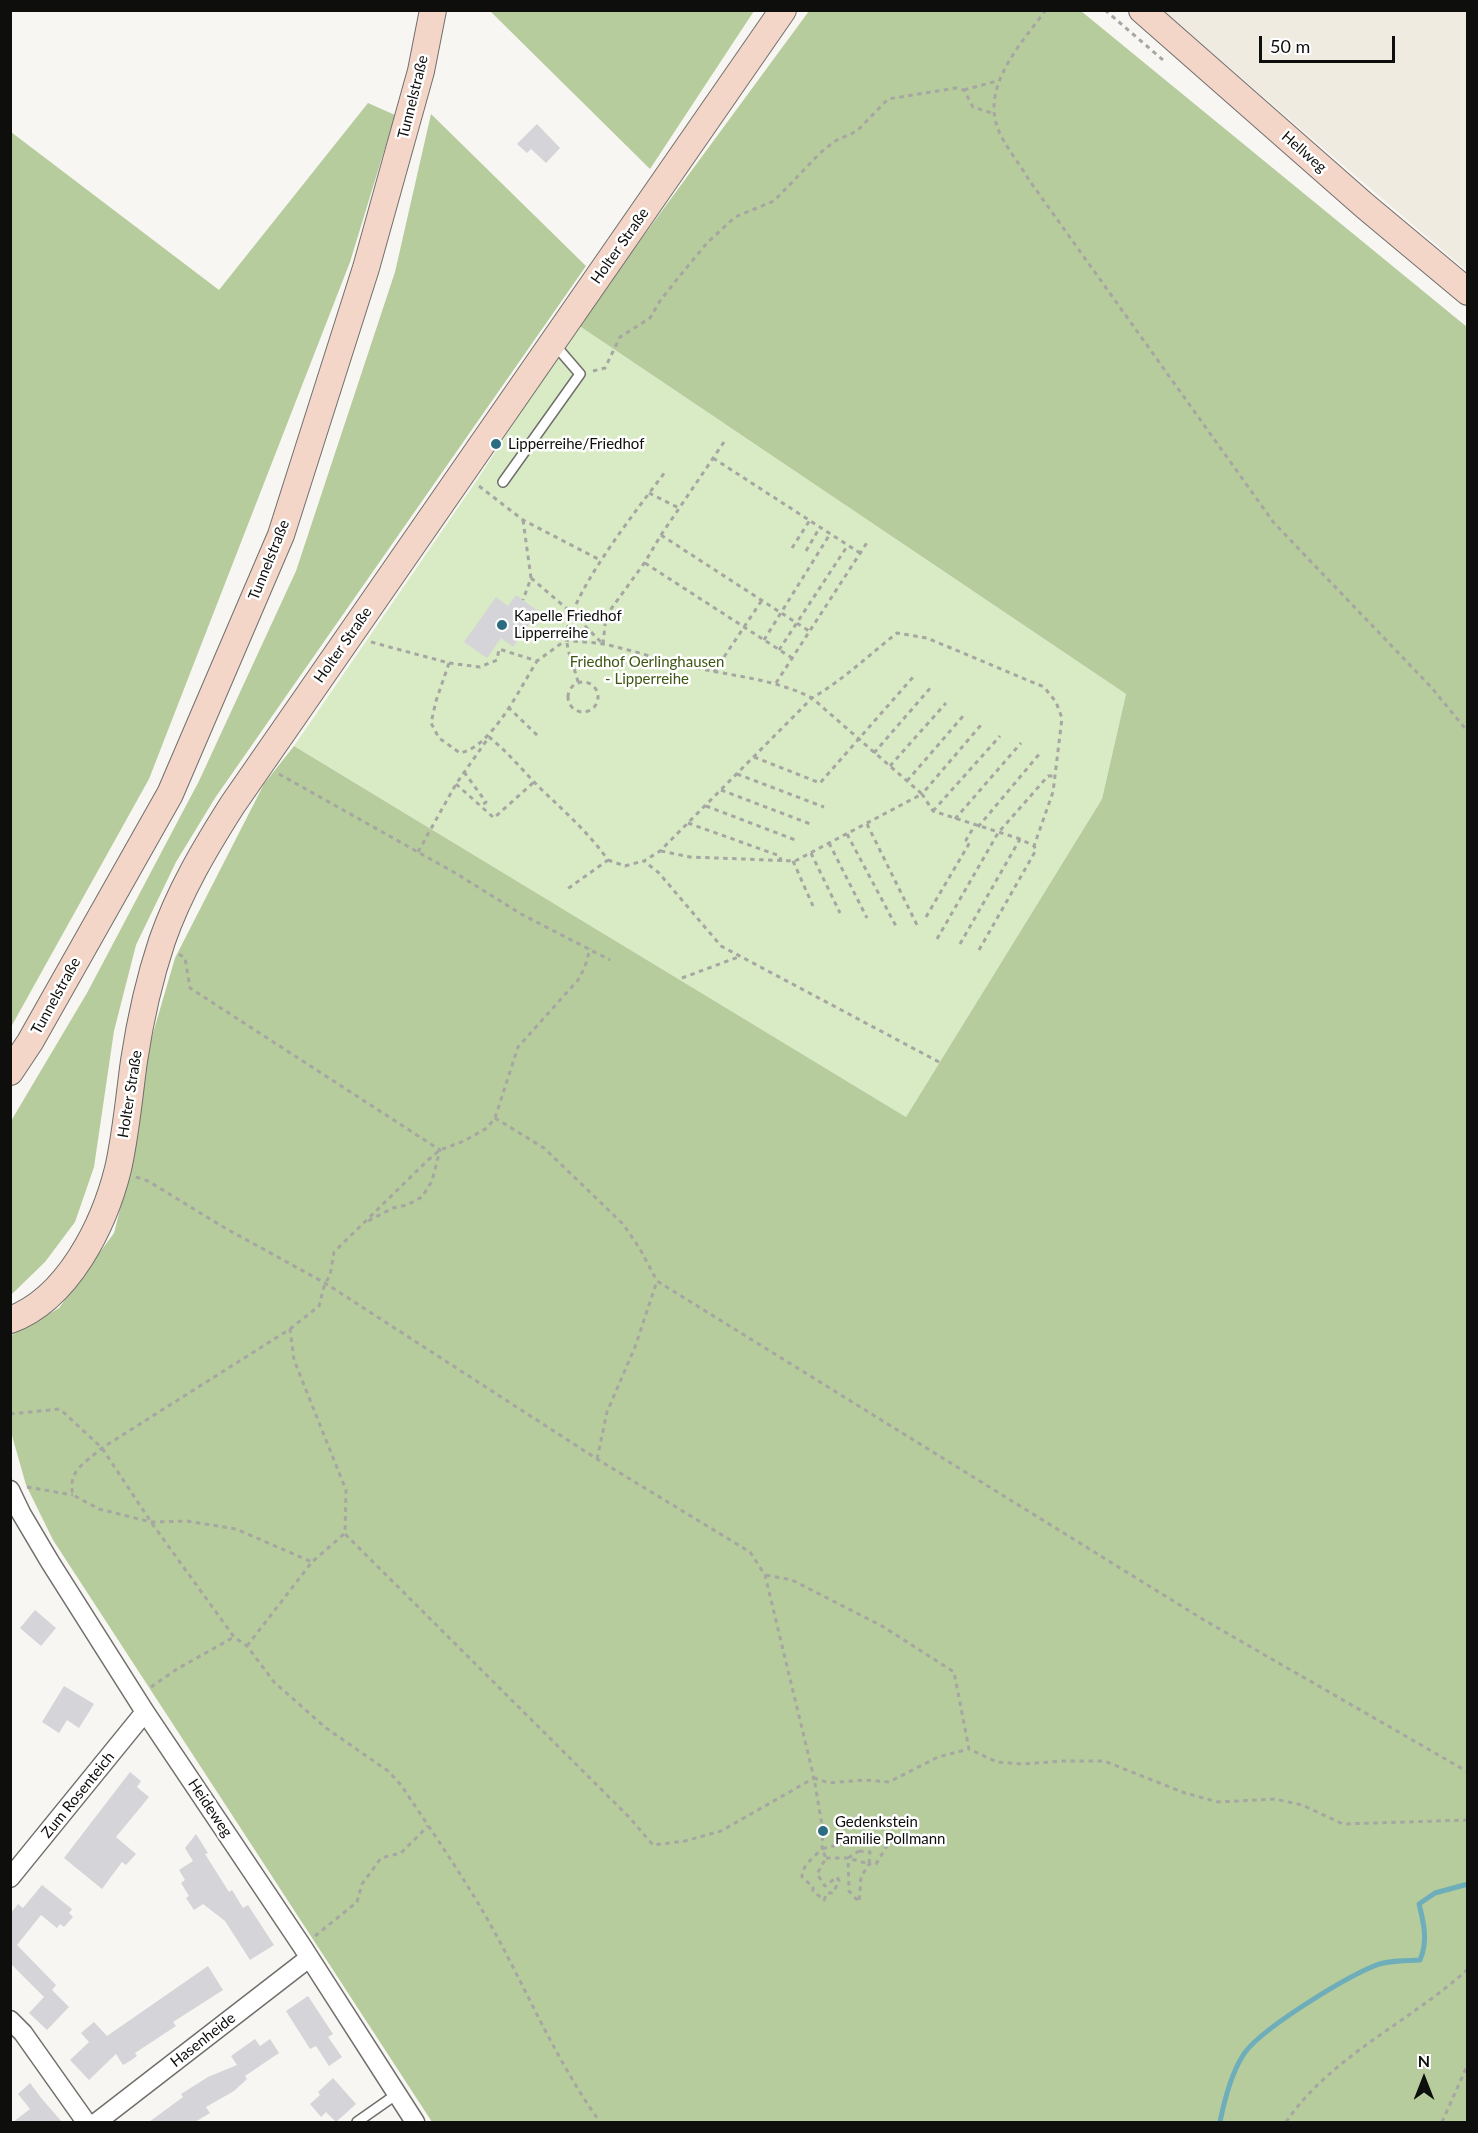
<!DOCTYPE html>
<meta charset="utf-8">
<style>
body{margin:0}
#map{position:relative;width:1478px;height:2133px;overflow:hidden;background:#f7f6f2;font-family:Lato,sans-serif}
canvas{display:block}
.frame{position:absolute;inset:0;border:12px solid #0e0e0c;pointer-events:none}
.north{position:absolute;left:1394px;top:2049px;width:60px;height:60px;-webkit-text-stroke:4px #fff;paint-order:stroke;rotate:0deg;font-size:16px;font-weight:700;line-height:24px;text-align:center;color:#0e0e0c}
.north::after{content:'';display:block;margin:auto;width:21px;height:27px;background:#0e0e0c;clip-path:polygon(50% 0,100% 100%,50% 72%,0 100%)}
.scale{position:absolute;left:1259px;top:36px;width:136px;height:27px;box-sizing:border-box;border:3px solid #0e0e0c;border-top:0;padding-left:8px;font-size:18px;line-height:21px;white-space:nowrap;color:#0e0e0c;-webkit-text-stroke:4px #fff;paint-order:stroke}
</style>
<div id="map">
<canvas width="1478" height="2133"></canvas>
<div class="frame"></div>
<div class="north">N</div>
<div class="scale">50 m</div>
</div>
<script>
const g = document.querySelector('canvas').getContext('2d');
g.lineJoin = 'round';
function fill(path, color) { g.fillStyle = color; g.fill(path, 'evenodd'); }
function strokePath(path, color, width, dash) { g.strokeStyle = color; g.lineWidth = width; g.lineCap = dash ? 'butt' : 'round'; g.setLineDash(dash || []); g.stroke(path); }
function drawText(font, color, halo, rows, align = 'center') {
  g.font = font + ' Lato,sans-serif'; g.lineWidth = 5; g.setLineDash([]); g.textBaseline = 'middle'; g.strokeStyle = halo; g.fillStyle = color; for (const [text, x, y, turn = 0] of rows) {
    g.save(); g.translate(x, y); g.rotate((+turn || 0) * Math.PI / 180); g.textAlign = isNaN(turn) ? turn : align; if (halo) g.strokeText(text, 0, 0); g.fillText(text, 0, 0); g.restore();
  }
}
fill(new Path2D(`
 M 1164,11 L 1467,11 L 1467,271 L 1254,89 Z`), '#efebe0');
fill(new Path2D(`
 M 578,325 L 1126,694 L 1102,799 L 906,1117 L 294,746 L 477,480 Z`), '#d9ebc5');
fill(new Path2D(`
 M 490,11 L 754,11 L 650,169 Z
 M 809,11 L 1081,11 L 1467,327 L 1467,2122 L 432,2122 L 53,1540 L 26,1485 L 11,1432 L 10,1336 L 59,1308 L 114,1233 L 132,1163 L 144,1064 L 175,958 L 264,784 L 294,746 L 906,1117 L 1102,799 L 1126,694 L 578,325 Z
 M 368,103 L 395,115 L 350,262 L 149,779 L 11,1027 L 11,132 L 219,290 Z
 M 431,114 L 586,266 L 215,798 L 176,862 L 136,945 L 114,1031 L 94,1167 L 75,1222 L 45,1262 L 11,1295 L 11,1121 L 87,993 L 199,781 L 296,571 L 395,272 Z`), '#b7cc9d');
strokePath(new Path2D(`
 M 1220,2122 C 1224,2102 1231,2075 1242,2057 C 1256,2031 1345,1978 1374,1966 C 1387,1960 1406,1961 1420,1960 C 1428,1942 1424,1923 1419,1904 L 1435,1893 L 1468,1884`), '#6eadba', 5);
fill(new Path2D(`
 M 537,124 L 560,148 L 546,163 L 531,149 L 527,153 L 517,144 Z
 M 516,595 L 538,611 L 513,647 L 501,638 L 487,658 L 464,642 L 496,597 L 508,606 Z
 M 35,1610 L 56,1628 L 41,1646 L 20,1628 Z
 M 64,1686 L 94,1704 L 79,1728 L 67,1720 L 59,1733 L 42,1722 Z
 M 130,1772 L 141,1781 L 137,1787 L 149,1797 L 116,1837 L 136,1854 L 126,1865 L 122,1862 L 102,1889 L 64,1858 Z
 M 196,1834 L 208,1853 L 205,1854 L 229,1892 L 232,1890 L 243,1908 L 248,1905 L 274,1945 L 250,1960 L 225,1921 L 203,1904 L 194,1910 L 186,1898 L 189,1896 L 181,1883 L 185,1880 L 179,1870 L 193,1861 L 185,1848 Z
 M 42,1885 L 72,1909 L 69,1913 L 73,1917 L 64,1927 L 60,1924 L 57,1928 L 41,1915 L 17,1945 L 56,1985 L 52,1990 L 69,2007 L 47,2030 L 29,2013 L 44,1997 L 10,1963 L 10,1914 L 18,1904 L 23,1908 Z
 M 208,1966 L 223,1990 L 173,2022 L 176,2026 L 135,2053 L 137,2056 L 130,2061 L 123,2065 L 116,2054 L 89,2080 L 70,2060 L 89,2042 L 81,2033 L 94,2022 L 107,2036 Z
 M 308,1996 L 333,2034 L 328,2037 L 342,2057 L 329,2066 L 316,2046 L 310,2049 L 286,2011 Z
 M 255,2039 L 260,2046 L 270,2039 L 279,2053 L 245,2076 L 247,2079 L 234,2091 L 206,2107 L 210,2113 L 195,2122 L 149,2122 L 183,2097 L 181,2094 L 208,2077 L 237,2065 L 231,2056 Z
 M 333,2078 L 356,2104 L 336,2122 L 326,2112 L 321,2117 L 310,2104 L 320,2095 L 318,2092 Z
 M 30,2083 L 42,2099 L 62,2122 L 13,2122 L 30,2109 L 18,2094 Z`), '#d5d4d8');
const lane = new Path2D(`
 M 503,482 L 580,374 L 555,345
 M 357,2122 L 397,2094`);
const street = new Path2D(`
 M 10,1490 L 21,1513 L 50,1562 L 145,1712 L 302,1946 L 415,2122
 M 10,1878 L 145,1712
 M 10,2020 L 23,2033 L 86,2122
 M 97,2122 L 309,1958`);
const secondary = new Path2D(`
 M 1142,10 L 1365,206 L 1468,292
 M 10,1072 L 30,1042 L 170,794 L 281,535 L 366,268 L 421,71 L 433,10
 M 10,1320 C 68,1299 104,1225 118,1169 C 126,1134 129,1097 134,1061 C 140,1021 149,980 162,941 C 179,892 205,848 233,804 L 783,10`);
strokePath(lane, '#706f6c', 12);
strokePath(street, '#706f6c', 21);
strokePath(secondary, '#706f6c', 28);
strokePath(new Path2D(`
 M 1046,10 C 1022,42 981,86 998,129 C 1004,145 1020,164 1029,180 L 1274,523 L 1431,687 L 1468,732
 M 1105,10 L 1163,60
 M 964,90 L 997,81
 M 593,371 L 605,368 L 620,337 L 650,318 L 660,301 L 678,278 L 707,243 L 735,217 L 774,201 L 820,153 L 835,141 L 857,131 L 888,99 L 956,88 L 964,90 L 973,107 L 995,114
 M 713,458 L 860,553
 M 479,486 L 523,520 L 600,560
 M 649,493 L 679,508
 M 523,520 L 531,578 L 523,600
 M 661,535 L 809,631
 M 792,548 L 810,520
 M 806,551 L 820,527
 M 645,563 L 792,658
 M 531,578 L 572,613 L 603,644
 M 764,640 L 830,534
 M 371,642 L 449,663 L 436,701 L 431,723 L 439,738 L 460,753 C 492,747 520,688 537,661
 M 603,644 L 606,616 L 645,562 L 661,535 L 724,442
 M 779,650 L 848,545
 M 449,663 L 480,667 L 497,660 L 499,649 L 537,661 L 566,640 C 578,642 591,642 603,644 C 633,650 662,661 692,667 C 732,676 775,679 812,698 L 922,794 L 795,861 L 690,857 L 661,851
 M 714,672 L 762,600
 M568 697a15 15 0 1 1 30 0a15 15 0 1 1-30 0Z
 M 578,682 C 575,669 568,655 567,642 C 561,603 641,505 665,472
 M 776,683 L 868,541
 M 508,707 L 539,737
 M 874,753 L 932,686
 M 754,757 L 820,783 L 914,676
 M 890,766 L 946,703
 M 464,772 L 486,802 L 481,806
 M 279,774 L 457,874 L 521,914 L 610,960
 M 737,774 L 824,807
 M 907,781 L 964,715
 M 456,784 L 494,818 L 534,782
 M 721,790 L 813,825
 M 706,806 L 798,841
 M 933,811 L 1000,736
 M 955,819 L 1021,743
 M 688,823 L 780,856 L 781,862
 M 867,824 L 917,925
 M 978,827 L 1041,752
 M 847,834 L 897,928
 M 829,843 L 867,918
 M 418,852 L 456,784 L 489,737 C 508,752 524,772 541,789 C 566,813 588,832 608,860 L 566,890
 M 811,853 L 840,913
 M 608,860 L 625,866 L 643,861
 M 793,861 L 813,906
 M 926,917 L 970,842 L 966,840 L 975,825
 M 937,939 L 998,833 L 1048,776 L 1055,776
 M 960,944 L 1020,839
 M 979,950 L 1036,850 L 1034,846
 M 179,954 L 185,958 L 190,988 L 440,1150 L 432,1181 L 422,1197 L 407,1205 L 393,1208 L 368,1221
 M 682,978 L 741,956
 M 939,1062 L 721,946 L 659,873 L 644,861 L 660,851 L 812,698 C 843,680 869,655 897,633 L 927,638 L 1044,687 L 1056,702 L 1062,718 L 1053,792 L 1034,846 L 1020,839 L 933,811 L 922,794 L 981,725
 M 495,1118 L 544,1148 L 623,1224 L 640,1249 L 657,1281
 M 136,1177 L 148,1181 L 225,1228 L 325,1283 L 597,1459 L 750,1552 L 765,1575 L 814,1778 L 721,1831 L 685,1841 L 653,1845 L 629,1817 L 345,1534 L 346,1490 L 294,1360 L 290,1329 L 102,1448 C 85,1463 67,1471 73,1495 L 99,1509 L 151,1522 L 187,1521 L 236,1529 L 312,1562
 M 290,1329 L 319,1306 L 325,1283 L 330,1276 L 334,1252 L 428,1160 L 440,1150 L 464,1141 L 487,1128 L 495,1118 L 518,1047 L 578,980 L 585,967 L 590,948
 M 10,1414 L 60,1409 L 102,1448 L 151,1522 L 234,1637 L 247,1646 L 274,1682 L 326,1728 L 388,1771 L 401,1785 C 427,1824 454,1863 478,1903 C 521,1975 551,2054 600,2122
 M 597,1459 L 607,1412 L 635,1347 L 657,1281 L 1204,1620 L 1468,1772
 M 27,1487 L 73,1495
 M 766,1575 L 792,1580 L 882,1626 L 954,1672 L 969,1749 L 997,1762 L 1022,1764 L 1064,1761 L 1104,1761 L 1185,1793 L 1218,1802 L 1275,1799 L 1302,1805 L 1343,1824 L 1468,1820
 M 247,1646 L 312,1562 L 344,1534
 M 151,1687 L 177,1669 L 234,1637
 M 859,1851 L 870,1852 L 869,1864 L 848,1858 L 859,1851 L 860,1838
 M 826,1858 L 848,1858 L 849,1891 L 859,1902 L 861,1877 L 869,1864 L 876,1864 L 890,1841 L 896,1842 L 902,1839 L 873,1835 L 822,1849 L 826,1858 L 817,1874 L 825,1886 L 837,1877 L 839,1881 L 833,1893 L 827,1893 L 824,1900 L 813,1891 L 813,1887 L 802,1877 C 802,1865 814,1857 822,1849 L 823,1831 L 814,1778 L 829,1783 L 865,1780 L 889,1782 L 938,1757 L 969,1749
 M 315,1936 L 357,1902 L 362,1884 L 381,1858 L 401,1853 L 428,1826
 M 1286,2122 C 1331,2056 1410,2022 1468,1969
 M 1442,2122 L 1468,2064`), '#a6a6a2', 3, [4.5, 4.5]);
strokePath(lane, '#fff', 9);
strokePath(street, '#fff', 18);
strokePath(secondary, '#f4d6c9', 26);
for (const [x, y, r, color] of [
 [496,444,6,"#2c6c80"],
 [502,625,6,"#2c6c80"],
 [823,1831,6,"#2c6c80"]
]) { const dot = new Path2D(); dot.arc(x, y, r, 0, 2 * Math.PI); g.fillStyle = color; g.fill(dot); strokePath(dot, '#fff', 2); }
drawText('15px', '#0e0e0c', '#fff', [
 ["Tunnelstraße",413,97,-76],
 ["Hellweg",1304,152,41],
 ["Holter Straße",620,246,-55],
 ["Tunnelstraße",269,560,-68],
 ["Holter Straße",343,645,-55],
 ["Tunnelstraße",56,996,-61],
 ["Holter Straße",130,1094,-81],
 ["Zum Rosenteich",78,1795,-51],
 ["Heideweg",210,1808,56],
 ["Hasenheide",203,2040,-38]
]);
drawText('15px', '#0e0e0c', '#fff', [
 ["Lipperreihe/Friedhof",508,444],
 ["Kapelle Friedhof",514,616],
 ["Lipperreihe",514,633],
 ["Gedenkstein",835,1822],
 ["Familie Pollmann",835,1839]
], 'left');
drawText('15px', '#3d5510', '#fff', [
 ["Friedhof Oerlinghausen",647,662],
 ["- Lipperreihe",647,679]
]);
</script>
